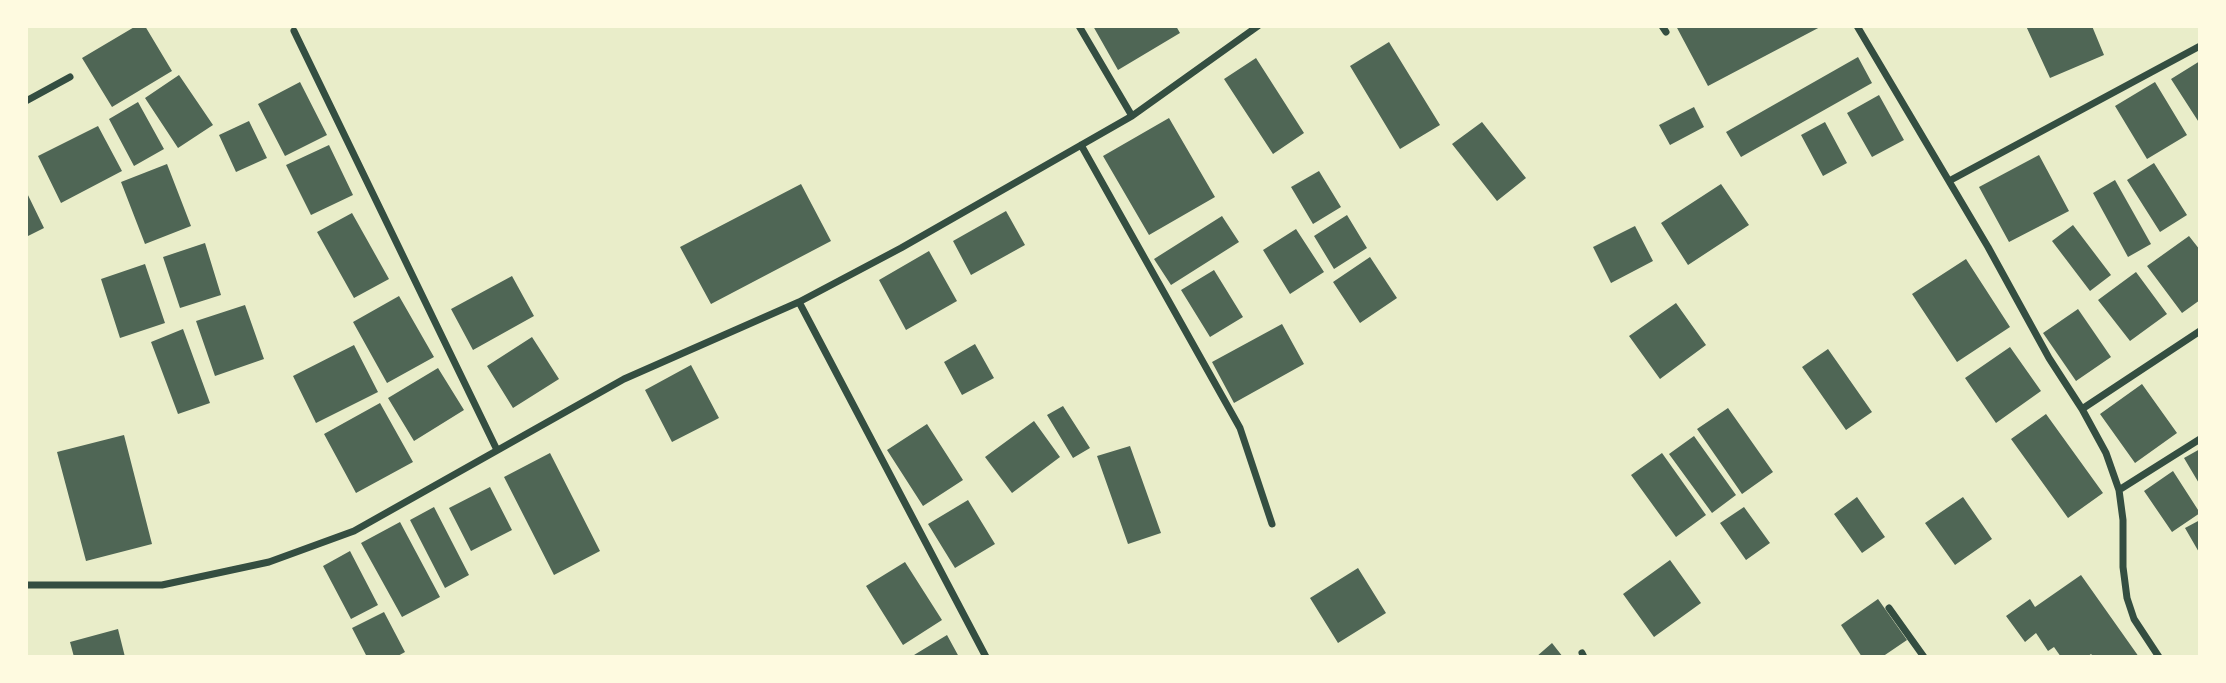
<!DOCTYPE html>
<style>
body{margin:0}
#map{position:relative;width:2226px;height:683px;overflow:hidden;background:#e9edc9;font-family:Inter,sans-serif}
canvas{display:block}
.frame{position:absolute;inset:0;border:28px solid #fefae0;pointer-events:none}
</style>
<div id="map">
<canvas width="2226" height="683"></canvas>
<div class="frame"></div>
</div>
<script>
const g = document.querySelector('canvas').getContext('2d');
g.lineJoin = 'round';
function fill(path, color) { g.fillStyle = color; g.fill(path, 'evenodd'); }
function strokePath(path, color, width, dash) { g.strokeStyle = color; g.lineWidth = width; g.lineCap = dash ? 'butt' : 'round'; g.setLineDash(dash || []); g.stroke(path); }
fill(new Path2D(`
 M 136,26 L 145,26 L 172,71 L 112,107 L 82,58 Z
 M 1093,26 L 1176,26 L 1180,33 L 1118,70 Z
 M 1676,26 L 1822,26 L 1708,86 Z
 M 2026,26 L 2092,26 L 2104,55 L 2050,78 Z
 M 1389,42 L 1440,125 L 1400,149 L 1350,66 Z
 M 1858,57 L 1872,83 L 1741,157 L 1726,132 Z
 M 1256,58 L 1304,133 L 1273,154 L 1224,79 Z
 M 2200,61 L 2200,124 L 2171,79 Z
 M 179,75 L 213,125 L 178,148 L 145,98 Z
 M 300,82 L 327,135 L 285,156 L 258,104 Z
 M 2155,82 L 2187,135 L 2147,159 L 2115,106 Z
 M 1879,95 L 1904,140 L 1872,157 L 1847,113 Z
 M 138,102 L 164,149 L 134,166 L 109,119 Z
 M 1694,107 L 1704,127 L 1670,145 L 1659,125 Z
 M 1169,118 L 1215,197 L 1149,235 L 1103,156 Z
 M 249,121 L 267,158 L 236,172 L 219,135 Z
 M 1482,122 L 1526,178 L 1497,201 L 1452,144 Z
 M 1825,122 L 1847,163 L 1823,176 L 1801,135 Z
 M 98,126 L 122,171 L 61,203 L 38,156 Z
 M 329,145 L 353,195 L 311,215 L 286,165 Z
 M 2039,155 L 2069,211 L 2009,242 L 1979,187 Z
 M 2154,163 L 2187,215 L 2160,232 L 2127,180 Z
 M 167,164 L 191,226 L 145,244 L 121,182 Z
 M 1319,171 L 1341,207 L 1313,224 L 1291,187 Z
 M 2115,180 L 2151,244 L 2128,257 L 2093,193 Z
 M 801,184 L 831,241 L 711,304 L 680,247 Z
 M 1721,184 L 1749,225 L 1688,265 L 1661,223 Z
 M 26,191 L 44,228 L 26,237 Z
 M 1006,211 L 1025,245 L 971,275 L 953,241 Z
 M 352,213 L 389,279 L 354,298 L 317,232 Z
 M 1347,215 L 1367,248 L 1334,269 L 1314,236 Z
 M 1222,216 L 1239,242 L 1171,285 L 1154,259 Z
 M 2073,225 L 2111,275 L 2090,291 L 2052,241 Z
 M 1635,226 L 1653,261 L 1611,283 L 1593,247 Z
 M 1296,229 L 1324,272 L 1290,294 L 1263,250 Z
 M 2189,236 L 2200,250 L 2200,300 L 2182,313 L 2147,266 Z
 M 205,243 L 221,295 L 180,308 L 163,257 Z
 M 929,251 L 957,301 L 906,330 L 879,280 Z
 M 1370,257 L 1397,298 L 1360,323 L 1333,282 Z
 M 1966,259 L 2010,327 L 1957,362 L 1912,294 Z
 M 145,264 L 165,323 L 120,338 L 101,279 Z
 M 1214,270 L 1243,317 L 1210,337 L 1181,290 Z
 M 2136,272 L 2167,314 L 2130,341 L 2098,300 Z
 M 512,276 L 534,316 L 473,350 L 451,309 Z
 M 399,296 L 434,357 L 387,383 L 353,322 Z
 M 1676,303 L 1706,345 L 1660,379 L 1629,336 Z
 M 245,305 L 264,359 L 215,376 L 196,321 Z
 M 2078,309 L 2111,357 L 2076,381 L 2043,333 Z
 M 1282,324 L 1304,364 L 1234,403 L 1212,362 Z
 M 183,329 L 210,403 L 178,414 L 151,342 Z
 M 532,337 L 559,379 L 513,408 L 487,366 Z
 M 975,344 L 994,378 L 962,395 L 944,362 Z
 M 354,345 L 378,392 L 316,423 L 293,376 Z
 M 2010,347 L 2041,391 L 1996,423 L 1965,378 Z
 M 1828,349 L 1872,412 L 1846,430 L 1802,367 Z
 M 691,365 L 719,418 L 672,442 L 645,390 Z
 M 438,368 L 464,410 L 414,441 L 388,398 Z
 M 2142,384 L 2177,433 L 2135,463 L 2100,414 Z
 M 380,403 L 413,462 L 356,493 L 324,434 Z
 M 1063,406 L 1090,448 L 1073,458 L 1047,415 Z
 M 1728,408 L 1773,472 L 1742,494 L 1697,429 Z
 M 2046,414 L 2103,493 L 2068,518 L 2011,439 Z
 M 1034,421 L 1060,457 L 1012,493 L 985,457 Z
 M 927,424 L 963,480 L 923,506 L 887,450 Z
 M 124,435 L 152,544 L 86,561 L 57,452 Z
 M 1694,436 L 1736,495 L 1712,513 L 1669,454 Z
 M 1130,446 L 1161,533 L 1128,544 L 1097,456 Z
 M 2200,449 L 2200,485 L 2184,458 Z
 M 550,453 L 600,551 L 554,575 L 504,477 Z
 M 1662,453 L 1706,515 L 1676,537 L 1631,475 Z
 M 2173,471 L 2200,513 L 2172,532 L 2144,491 Z
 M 490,487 L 512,530 L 471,551 L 449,508 Z
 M 1857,497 L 1885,537 L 1862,553 L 1834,514 Z
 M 1963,497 L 1992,539 L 1955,565 L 1925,523 Z
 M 968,500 L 995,544 L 955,568 L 928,524 Z
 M 434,507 L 469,575 L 445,588 L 410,520 Z
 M 1744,507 L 1770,543 L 1746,560 L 1720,523 Z
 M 2200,520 L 2200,554 L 2185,528 Z
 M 400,522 L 440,597 L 402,617 L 361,543 Z
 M 350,551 L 378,605 L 351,619 L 323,566 Z
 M 1670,560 L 1701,603 L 1654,637 L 1623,594 Z
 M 905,562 L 942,620 L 903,645 L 866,586 Z
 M 1358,568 L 1386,613 L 1338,643 L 1310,598 Z
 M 2081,575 L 2139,657 L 2094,657 L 2091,654 L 2087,657 L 2061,657 L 2054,647 L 2048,651 L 2036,633 L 2025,642 L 2006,616 L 2030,599 L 2035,607 Z
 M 1878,599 L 1907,640 L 1882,657 L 1862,657 L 1841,625 Z
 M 384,612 L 405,652 L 396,657 L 367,657 L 352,628 Z
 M 118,629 L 125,657 L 74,657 L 70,642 Z
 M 947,635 L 959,657 L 915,657 L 914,655 Z
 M 1552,643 L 1563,657 L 1536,657 Z`), '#4f6655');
strokePath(new Path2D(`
 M 1079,26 L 1132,116
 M 1662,26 L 1666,32
 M 1857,26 L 1988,247 L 2049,358 L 2082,409 L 2106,453 L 2119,490 L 2123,520 L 2123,567 L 2127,598 L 2134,619 L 2159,657
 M 294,31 L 497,450
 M 26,101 L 70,77
 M 1081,145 L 1240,428 L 1272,524
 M 1949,181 L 2200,46
 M 799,302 L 986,657
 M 2082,409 L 2200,331
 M 2119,490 L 2200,439
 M 26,585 L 162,585 L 269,562 L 354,531 L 624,379 L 799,302 L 901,248 L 1132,116 L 1258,26
 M 1889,608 L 1924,657
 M 1582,653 L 1584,657`), '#344e41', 7);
</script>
